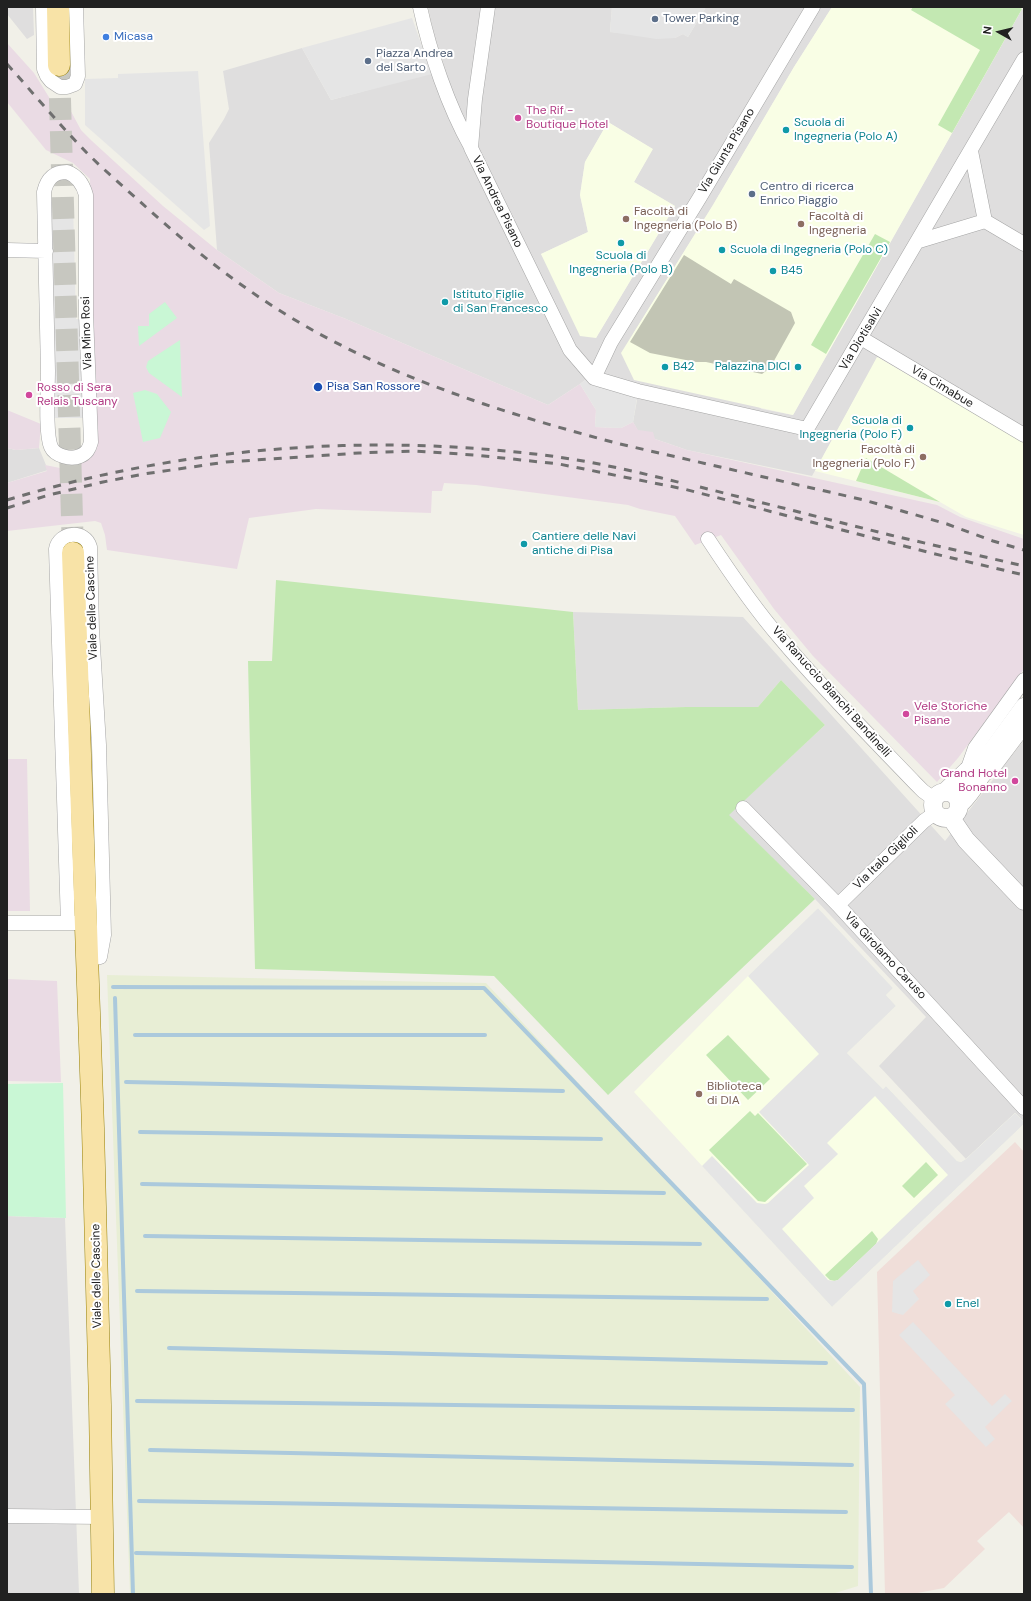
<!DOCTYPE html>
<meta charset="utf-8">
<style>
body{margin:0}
#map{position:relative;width:1031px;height:1601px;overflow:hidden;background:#f1f0e8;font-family:"DM Sans",sans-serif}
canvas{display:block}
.frame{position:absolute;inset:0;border:8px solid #212121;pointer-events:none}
.north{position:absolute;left:979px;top:12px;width:40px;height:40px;-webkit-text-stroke:3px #fff;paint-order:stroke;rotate:278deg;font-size:11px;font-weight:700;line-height:16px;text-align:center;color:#212121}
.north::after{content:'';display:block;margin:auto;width:14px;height:18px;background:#212121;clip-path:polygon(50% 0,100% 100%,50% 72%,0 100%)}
</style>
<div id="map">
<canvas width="1031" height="1601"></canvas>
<div class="frame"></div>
<div class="north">N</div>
</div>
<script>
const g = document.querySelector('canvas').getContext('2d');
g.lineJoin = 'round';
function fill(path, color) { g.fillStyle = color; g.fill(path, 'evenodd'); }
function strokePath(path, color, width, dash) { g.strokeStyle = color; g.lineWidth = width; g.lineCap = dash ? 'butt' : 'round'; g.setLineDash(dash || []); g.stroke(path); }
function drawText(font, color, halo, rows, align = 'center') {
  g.font = font + ' "DM Sans",sans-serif'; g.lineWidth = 4; g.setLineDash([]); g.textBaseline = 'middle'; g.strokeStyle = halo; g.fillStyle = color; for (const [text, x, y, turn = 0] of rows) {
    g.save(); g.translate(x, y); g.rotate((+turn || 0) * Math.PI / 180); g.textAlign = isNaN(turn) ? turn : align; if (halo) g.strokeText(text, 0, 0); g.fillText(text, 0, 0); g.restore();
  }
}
fill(new Path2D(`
 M 7,7 L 33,7 L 34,35 L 27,39 L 7,14 Z
 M 428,7 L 612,7 L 610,32 L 675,38 L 683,34 L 688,37 L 706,7 L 832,7 L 794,67 L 713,205 L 633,334 L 762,409 L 793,415 L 1022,9 L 1024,11 L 1024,442 L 878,357 L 812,476 L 687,450 L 655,439 L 638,431 L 633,422 L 637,400 L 590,373 L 585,380 L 580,384 L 548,405 L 346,319 L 279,293 L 217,250 L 209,143 L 224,119 L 229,109 L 223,71 L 302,48 L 331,100 L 445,69 L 434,35 ZM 608,122 L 652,149 L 634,182 L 675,206 L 596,338 L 541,254 L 588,232 L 580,195 L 585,162 Z
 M 7,448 L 16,450 L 39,448 L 48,470 L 7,483 Z
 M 573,612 L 743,617 L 945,841 L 1024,740 L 1024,1122 L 1015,1113 L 966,1159 L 879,1066 L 926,1017 L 815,899 L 728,815 L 825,725 L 781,680 L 758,707 L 686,707 L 578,710 Z
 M 7,1216 L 65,1218 L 79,1594 L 7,1594 Z`), '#dfdede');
fill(new Path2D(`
 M 1015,1142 L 1024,1152 L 1024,1528 L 1009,1512 L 977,1541 L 985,1549 L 944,1588 L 912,1594 L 885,1594 L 877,1272 Z`), '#f0ded9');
fill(new Path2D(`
 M 7,43 L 34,73 L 52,102 L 67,104 L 81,130 L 92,141 L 163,206 L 217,250 L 279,293 L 346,319 L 548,405 L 580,384 L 596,410 L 595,427 L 621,428 L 633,422 L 638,430 L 653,432 L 655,439 L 687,450 L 937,505 L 960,517 L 1024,539 L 1024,669 L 958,758 L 937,782 L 813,656 L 774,609 L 721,535 L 695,545 L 675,516 L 640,509 L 628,505 L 476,485 L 444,483 L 442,491 L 432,491 L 431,513 L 316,509 L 249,518 L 237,569 L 107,550 L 105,535 L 101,523 L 95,521 L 7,531 L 7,483 L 47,471 L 45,465 L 60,468 L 90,459 L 97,448 L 94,372 L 90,179 L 73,163 L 46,150 L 7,102 Z
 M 7,410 L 41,424 L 39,448 L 16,450 L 7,448 Z
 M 7,759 L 27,759 L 30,911 L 7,911 Z
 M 7,979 L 57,981 L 61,1082 L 7,1081 Z`), '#eadbe4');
fill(new Path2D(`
 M 832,7 L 1019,7 L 1022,9 L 793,415 L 634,380 L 621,353 L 713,205 L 794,67 Z
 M 608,122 L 653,149 L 634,182 L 675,206 L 596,338 L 580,336 L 541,254 L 588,232 L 580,195 L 585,162 Z
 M 877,357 L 1024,442 L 1024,535 L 966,517 L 940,502 L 815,471 Z
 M 818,908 L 893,988 L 886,995 L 896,1006 L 847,1053 L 883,1089 L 886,1086 L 957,1161 L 961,1162 L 966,1159 L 1015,1113 L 1024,1122 L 1024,1124 L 832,1307 L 634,1092 L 748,976 Z`), '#f9fee5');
fill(new Path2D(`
 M 684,255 L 731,284 L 734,279 L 791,312 L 795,323 L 770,368 L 762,374 L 706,362 L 696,362 L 650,353 L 630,342 Z`), '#c2c5b4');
fill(new Path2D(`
 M 107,975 L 486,983 L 860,1387 L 858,1586 L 832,1594 L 130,1594 Z`), '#e8eed5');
fill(new Path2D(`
 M 913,7 L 1019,7 L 1022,9 L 952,133 L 938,125 L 980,50 L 911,10 Z
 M 875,234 L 890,242 L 826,354 L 811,345 Z
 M 866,458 L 940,502 L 856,481 Z
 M 276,580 L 573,612 L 578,710 L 686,707 L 758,707 L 781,680 L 825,725 L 729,815 L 815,899 L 608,1095 L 494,976 L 255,969 L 248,661 L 272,661 Z
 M 728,1035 L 770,1079 L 748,1100 L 706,1055 Z
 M 750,1111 L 755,1116 L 758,1113 L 807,1164 L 765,1202 L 758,1201 L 709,1150 Z
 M 926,1162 L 938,1175 L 914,1198 L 902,1186 Z
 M 872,1231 L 878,1239 L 876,1244 L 838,1280 L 835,1281 L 830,1280 L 825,1275 Z`), '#c3e8b2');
fill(new Path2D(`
 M 165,302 L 177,318 L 139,346 L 138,326 L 149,326 L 149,314 Z
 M 180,340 L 182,397 L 149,373 L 146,367 L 148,361 Z
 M 145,390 L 157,394 L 171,412 L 160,438 L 143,442 L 133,393 Z
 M 63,1083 L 66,1218 L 7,1216 L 7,1084 Z`), '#c9f7d5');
fill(new Path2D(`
 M 612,7 L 706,7 L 688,37 L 683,34 L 675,38 L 657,39 L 610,32 Z
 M 412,18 L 432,74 L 331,100 L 302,48 Z
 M 198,71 L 210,226 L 204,230 L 85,125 L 85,79 L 118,78 L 118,74 Z
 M 48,202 L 73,202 L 76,319 L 82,319 L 84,418 L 53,418 Z
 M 590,373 L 638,391 L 633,422 L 621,428 L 595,427 L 596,410 L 580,384 L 585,380 Z
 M 818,908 L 893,988 L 886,995 L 896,1006 L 847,1053 L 883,1089 L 886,1086 L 957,1161 L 961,1162 L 966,1159 L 1015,1113 L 1024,1122 L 1024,1124 L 832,1307 L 702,1166 L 712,1156 L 757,1203 L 765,1204 L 768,1203 L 809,1165 L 759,1112 L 819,1054 L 748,976 ZM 875,1096 L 948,1175 L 838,1280 L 833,1281 L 828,1280 L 782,1229 L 814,1198 L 804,1186 L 838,1154 L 827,1143 Z
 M 918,1260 L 930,1275 L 913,1291 L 919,1299 L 903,1315 L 892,1312 L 893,1281 Z
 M 913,1322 L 992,1406 L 1005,1394 L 1012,1401 L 985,1427 L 995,1439 L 986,1447 L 945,1404 L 955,1395 L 899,1335 Z`), '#e5e5e5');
strokePath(new Path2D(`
 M 113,987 L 484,988 L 864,1384 L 871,1594
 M 115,998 L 133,1594
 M 135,1035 L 485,1035
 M 126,1082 L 563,1091
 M 140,1132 L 601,1139
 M 142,1184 L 664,1193
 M 145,1236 L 700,1244
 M 137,1291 L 767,1299
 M 169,1348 L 826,1363
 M 137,1401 L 853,1410
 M 150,1450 L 852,1465
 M 139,1501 L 846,1512
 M 136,1553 L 852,1567`), '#abc9dc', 4);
strokePath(new Path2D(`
 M 59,65 L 73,553`), '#c7c7c0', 22, [22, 11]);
const minor = new Path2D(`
 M 43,7 L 44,69 L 47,76 L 51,81 L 60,87 L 67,87 L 75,84 L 78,76 L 76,7
 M 420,7 C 430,53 448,106 471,147
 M 488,7 L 475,99 L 471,148 L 570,350 L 594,378 L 638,391 L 807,429 L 1024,59
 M 971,151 L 985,221
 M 67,172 C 78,176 83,184 86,195 L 86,314 L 91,442 C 89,449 87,453 80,456 C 71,460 55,456 51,447 C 45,433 48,388 48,371 C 47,312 45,252 44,192 C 47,179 53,172 67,172 Z
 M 985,221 L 1024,244
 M 919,241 L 985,221
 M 7,250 L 46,251
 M 861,338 L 1024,435
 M 594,378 L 611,342 L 700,197 L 813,7
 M 708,539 C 731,574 754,608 781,639 C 824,690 870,736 916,784 L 923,791 L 934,799
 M 967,771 L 975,748 L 1024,680
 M 983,776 L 996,764 L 1024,727
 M 743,808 L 838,905 L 1024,1108
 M 838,905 L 924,821 L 935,813
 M 7,923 L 77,923
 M 68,923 L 56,549 C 59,532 85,529 90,547 L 92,630 L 99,745 L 104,935 L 100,957 L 86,959
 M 7,1516 L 102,1517`);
const tertiary = new Path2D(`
 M933 805a13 13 0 1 1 26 0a13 13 0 1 1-26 0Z
 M 945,792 L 967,771 L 991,752 L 1024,707
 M 960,804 C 973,791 984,772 990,754
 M 951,818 L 966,840 L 1024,901`);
const primary = new Path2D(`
 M 58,7 L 59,65
 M 73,553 L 93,1128 L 100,1405 L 103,1594`);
strokePath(minor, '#a5a5a5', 15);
strokePath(tertiary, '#a5a5a5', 19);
strokePath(primary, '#978007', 23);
strokePath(minor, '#fff', 14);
strokePath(tertiary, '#fff', 18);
strokePath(primary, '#f8e3a7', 22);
strokePath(new Path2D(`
 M 7,64 C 33,93 59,124 86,152 C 105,171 126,189 146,207 C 202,258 262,304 329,339 C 420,387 521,418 620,444 L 864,500 L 947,524 L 993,541 L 1024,550
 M 700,487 L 890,535 L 1024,566
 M 7,500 C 185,446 374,432 558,457 C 600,463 641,473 682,483
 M 7,508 L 49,495 L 103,482 L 144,474 L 226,462 L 359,453 L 413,451 L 475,455 L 559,464 L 684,489 L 931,553 L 1024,575`), '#6f6f6f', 3, [8, 8]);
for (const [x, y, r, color] of [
 [655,19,4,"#5c6f8a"],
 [106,37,4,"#3f7fe0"],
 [368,61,4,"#5c6f8a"],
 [518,118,4,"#d1479c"],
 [786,130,4,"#0f9aa8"],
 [752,194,4,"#5c6f8a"],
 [626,219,4,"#8d6e63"],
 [801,224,4,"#8d6e63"],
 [621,243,4,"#0f9aa8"],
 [722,250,4,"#0f9aa8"],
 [773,271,4,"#0f9aa8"],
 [445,302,4,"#0f9aa8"],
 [665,367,4,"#0f9aa8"],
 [798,367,4,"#0f9aa8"],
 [318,387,5,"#1a4fb4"],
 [29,395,4,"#d1479c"],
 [910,428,4,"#0f9aa8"],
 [923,457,4,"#8d6e63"],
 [524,544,4,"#0f9aa8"],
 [906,714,4,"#d1479c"],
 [1015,781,4,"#d1479c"],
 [699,1094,4,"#8d6e63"],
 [948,1304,4,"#0f9aa8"]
]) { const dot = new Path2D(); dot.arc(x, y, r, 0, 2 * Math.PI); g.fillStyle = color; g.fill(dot); strokePath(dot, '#fff', 1.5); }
drawText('12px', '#4e5e75', '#fff', [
 ["Tower Parking",663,19],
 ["Piazza Andrea",376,54],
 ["del Sarto",376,68],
 ["Centro di ricerca",760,187],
 ["Enrico Piaggio",760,201]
], 'left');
drawText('12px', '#366cbe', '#fff', [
 ["Micasa",114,37]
], 'left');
drawText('12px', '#b23c85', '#fff', [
 ["The Rif -",526,111],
 ["Boutique Hotel",526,125],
 ["Rosso di Sera",37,388],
 ["Relais Tuscany",37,402],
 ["Vele Storiche",914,707],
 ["Pisane",914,721],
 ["Grand Hotel",1007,774,"right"],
 ["Bonanno",1007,788,"right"]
], 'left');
drawText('12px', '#0d838f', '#fff', [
 ["Scuola di",794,123],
 ["Ingegneria (Polo A)",794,137],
 ["Scuola di Ingegneria (Polo C)",730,250],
 ["Scuola di",621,256,"center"],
 ["Ingegneria (Polo B)",621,270,"center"],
 ["B45",781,271],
 ["Istituto Figlie",453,295],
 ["di San Francesco",453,309],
 ["B42",673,367],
 ["Palazzina DICI",790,367,"right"],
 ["Scuola di",902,421,"right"],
 ["Ingegneria (Polo F)",902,435,"right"],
 ["Cantiere delle Navi",532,537],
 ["antiche di Pisa",532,551],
 ["Enel",956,1304]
], 'left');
drawText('12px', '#212121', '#fff', [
 ["Via Giunta Pisano",727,151,-59],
 ["Via Andrea Pisano",497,202,64],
 ["Via Mino Rosi",87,333,-92],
 ["Via Diotisalvi",861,339,-59],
 ["Via Cimabue",942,387,31],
 ["Viale delle Cascine",92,608,-92],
 ["Via Ranuccio Bianchi Bandinelli",831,692,48],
 ["Via Italo Giglioli",886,858,-44],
 ["Via Girolamo Caruso",885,956,47],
 ["Viale delle Cascine",97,1276,-91]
]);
drawText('12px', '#785e54', '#fff', [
 ["Facoltà di",634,212],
 ["Ingegneria (Polo B)",634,226],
 ["Facoltà di",809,217],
 ["Ingegneria",809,231],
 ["Facoltà di",915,450,"right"],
 ["Ingegneria (Polo F)",915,464,"right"],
 ["Biblioteca",707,1087],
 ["di DIA",707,1101]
], 'left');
drawText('12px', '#164399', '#fff', [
 ["Pisa San Rossore",327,387]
], 'left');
</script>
